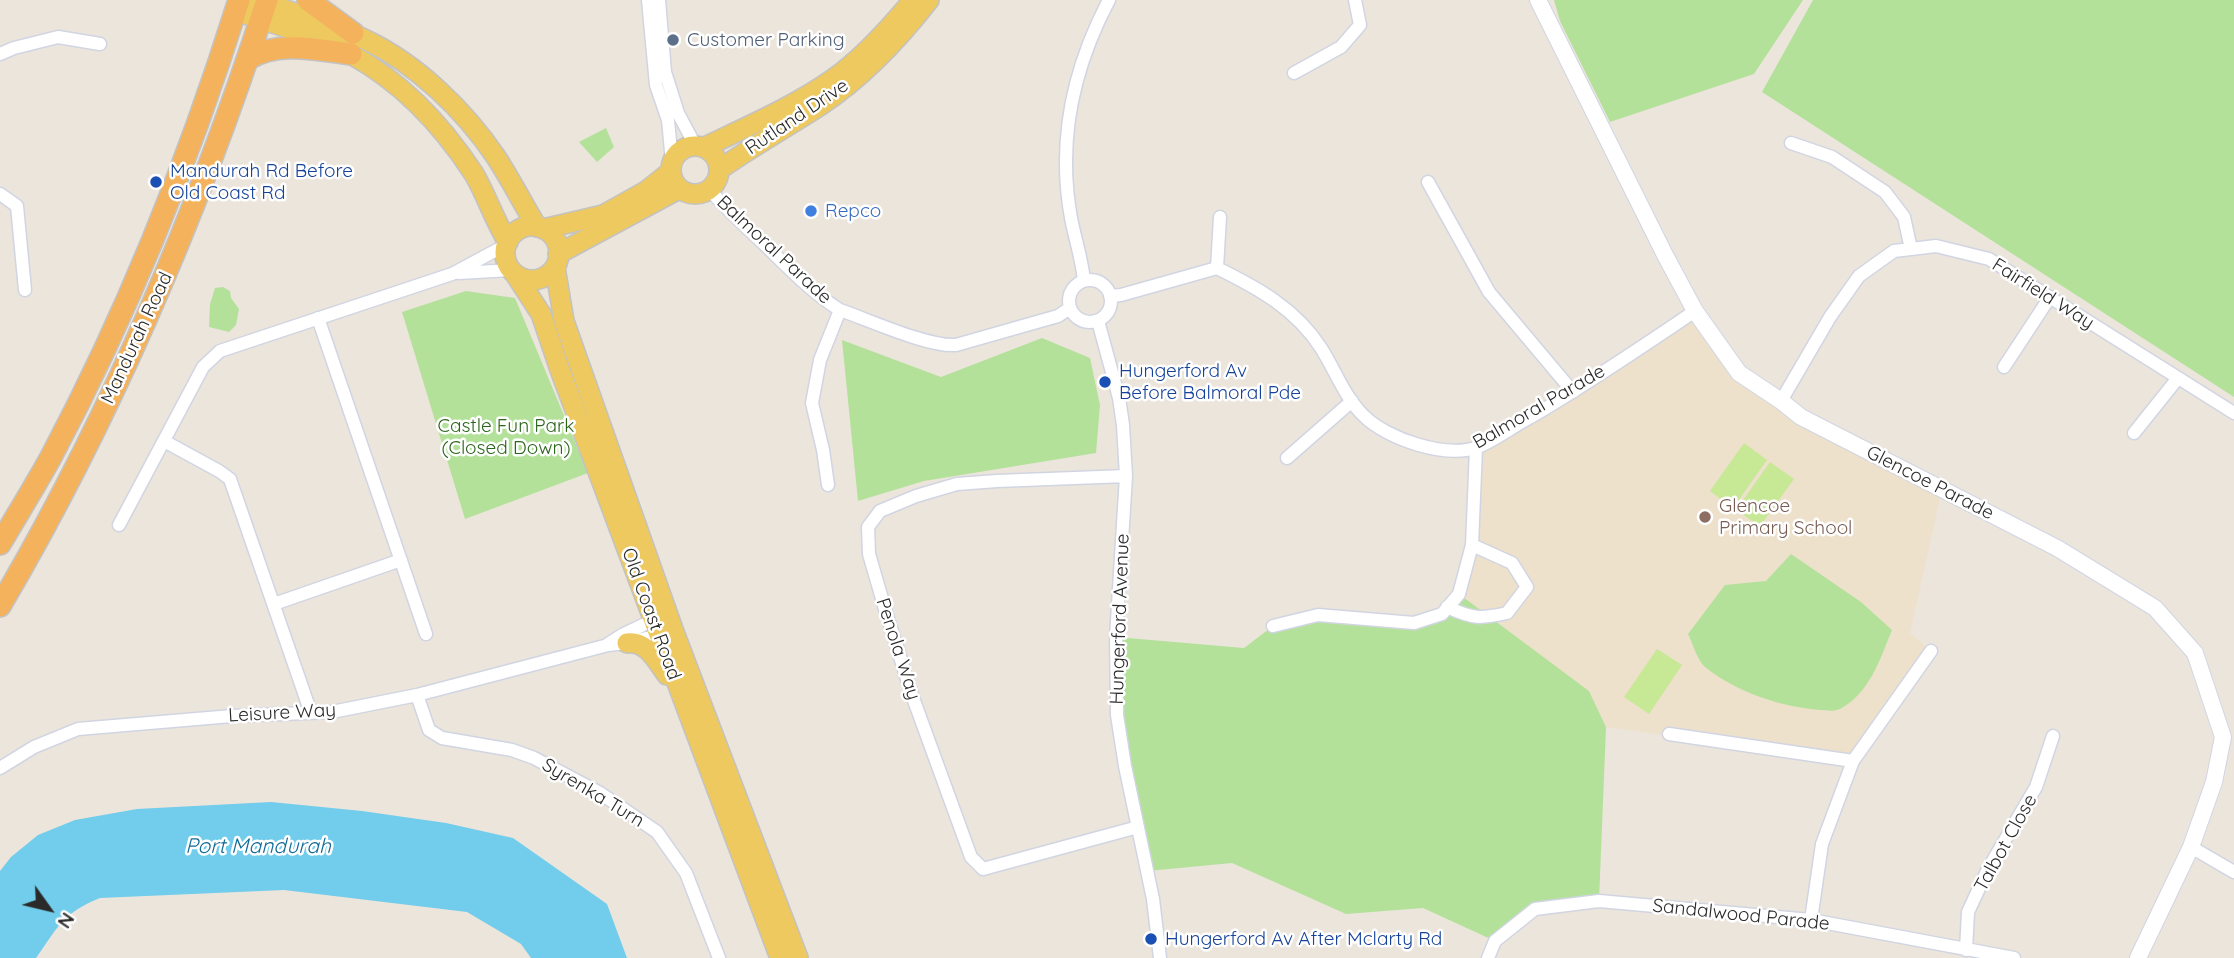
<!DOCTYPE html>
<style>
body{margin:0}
#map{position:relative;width:2234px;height:958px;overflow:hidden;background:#ece5dc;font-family:Quicksand,sans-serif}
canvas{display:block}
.north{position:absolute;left:14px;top:874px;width:70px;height:70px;-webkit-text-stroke:5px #fff;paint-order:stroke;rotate:124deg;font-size:19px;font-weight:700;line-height:28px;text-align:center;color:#2a2a2a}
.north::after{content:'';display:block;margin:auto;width:24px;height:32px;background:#2a2a2a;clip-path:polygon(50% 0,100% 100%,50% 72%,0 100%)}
</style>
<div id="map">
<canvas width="2234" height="958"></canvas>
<div class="north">N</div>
</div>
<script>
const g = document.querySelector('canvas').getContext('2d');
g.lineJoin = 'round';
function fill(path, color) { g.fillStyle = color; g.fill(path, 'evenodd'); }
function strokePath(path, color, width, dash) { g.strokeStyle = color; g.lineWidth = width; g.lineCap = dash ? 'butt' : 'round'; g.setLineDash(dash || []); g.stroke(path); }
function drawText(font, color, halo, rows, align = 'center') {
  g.font = font + ' Quicksand,sans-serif'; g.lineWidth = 5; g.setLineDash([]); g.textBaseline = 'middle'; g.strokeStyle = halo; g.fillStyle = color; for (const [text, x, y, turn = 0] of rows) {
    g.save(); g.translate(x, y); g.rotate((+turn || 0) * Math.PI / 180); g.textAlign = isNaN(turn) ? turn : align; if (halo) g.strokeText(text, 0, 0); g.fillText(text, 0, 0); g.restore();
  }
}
fill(new Path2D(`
 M 1695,311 L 1739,373 L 1942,489 L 1910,633 L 1931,651 L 1853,761 L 1606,727 L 1589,691 L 1459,594 L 1472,545 L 1476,448 Z`), '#ede1cc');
fill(new Path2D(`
 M 1554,0 L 1803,0 L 1754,74 L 1610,122 L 1560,21 Z
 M 1813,0 L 2234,0 L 2234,397 L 1762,92 Z
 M 606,128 L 614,147 L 597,162 L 579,142 Z
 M 223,287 L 230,291 L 231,298 L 239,309 L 236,325 L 229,332 L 209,327 L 210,304 L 215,288 Z
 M 466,291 L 515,298 L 588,473 L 465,519 L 402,312 Z
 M 1042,338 L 1090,358 L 1100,405 L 1096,453 L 924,481 L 858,501 L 842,340 L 941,377 Z
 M 1791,554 L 1861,602 L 1892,630 C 1880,659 1870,693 1840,709 C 1834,712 1826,710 1820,710 C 1781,707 1736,692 1705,667 C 1697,660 1693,644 1688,634 L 1725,585 L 1766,581 Z
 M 1459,594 L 1589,691 L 1606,727 L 1599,901 L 1536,909 L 1495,941 L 1423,908 L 1346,914 L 1232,863 L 1148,871 L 1125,766 L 1116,637 L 1244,648 L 1273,626 L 1318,615 L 1414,623 L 1442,614 Z`), '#b3e19a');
fill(new Path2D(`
 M 1744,443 L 1767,460 L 1733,508 L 1710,491 Z
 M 1770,462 L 1794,479 L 1760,526 L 1736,510 Z
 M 1657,649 L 1682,665 L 1649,714 L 1624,697 Z`), '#c7e895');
fill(new Path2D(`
 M 271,802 L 362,811 L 446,823 L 513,838 L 607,904 L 627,958 L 531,958 L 521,944 L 467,912 L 284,890 L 100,898 C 63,913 58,927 36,958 L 0,958 L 0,871 L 11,857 L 38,835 L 75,820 L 137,809 Z`), '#71cdeb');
const minor = new Path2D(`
 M 648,0 L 656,85 L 668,120 L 672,162
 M 659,0 L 665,72 L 678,113 L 695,145
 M 0,54 L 14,48 L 58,37 L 100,44
 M 1294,73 L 1341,47 L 1360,25 L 1355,0
 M 1791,143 L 1832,157 L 1885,192 L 1904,217 L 1911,249
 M 1428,182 L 1489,292 L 1573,392
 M 709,189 C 726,209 745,226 764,244 C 789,268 811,292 840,310 C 869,320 928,347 956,345 L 1058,316 L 1070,308
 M 0,194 L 17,206 L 25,290
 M 1217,268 L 1220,217
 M 459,273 L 511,270
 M1069 301a21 21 0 1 1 42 0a21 21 0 1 1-42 0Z
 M 1084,281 C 1082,259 1075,239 1071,218 C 1057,141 1073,68 1109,0
 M 1110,296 L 1121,295 L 1217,268 C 1258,288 1296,309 1321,348 C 1335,370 1345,398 1364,416 C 1387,439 1446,459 1478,447 C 1495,440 1512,427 1529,418 C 1586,385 1640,348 1695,311
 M 318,318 L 426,634
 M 1098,321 L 1119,398 L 1123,425 L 1126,476 L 1116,637 L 1117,715 L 1125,766 L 1153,899 L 1160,958
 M 2004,367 L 2050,297
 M 1781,401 L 1830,317 L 1859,276 L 1894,251 L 1936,246 L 1989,259 L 2234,413
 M 2134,433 L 2178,378
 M 164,441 L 219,471 L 230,479 L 311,713
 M 1287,458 L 1352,401
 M 1126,476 L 997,481 L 957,484 L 916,496 L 880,511 L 868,527 L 869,554 L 885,609 L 912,695 L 971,857 L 983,869 L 1138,827
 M 828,485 L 823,450 L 812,403 L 820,360 L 840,310
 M 119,525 L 203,367 L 220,351 L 452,274 L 506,245
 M 274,604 L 401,560
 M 1447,607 C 1473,619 1480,619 1507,613 L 1527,587 L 1512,563 L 1472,545
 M 1273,626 L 1318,615 L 1414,623 L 1442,614 L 1459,594 L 1472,545 L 1476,448
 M 608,644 L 622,635 L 660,617
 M 417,695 L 429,730 L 442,738 L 512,750 L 534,758 L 600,793 L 657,832 L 686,873 L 719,958
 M 1669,734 L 1853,761
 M 0,768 L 34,747 L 78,729 L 232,716 L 332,712 L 417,695 L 608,645 L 627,643 L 666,633
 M 2191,847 L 2234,872
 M 1811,920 L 1822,844 L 1853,761 L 1931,651
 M 1966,950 L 1968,912 L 1988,869 L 2036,787 L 2053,736
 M 1488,958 L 1495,941 L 1535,909 L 1599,901 L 1811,920 L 2014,958`);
const tertiary = new Path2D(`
 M 1538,0 L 1665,255 L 1695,311 L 1739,373 L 1781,401 L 1801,417 L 2057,548 L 2155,608 L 2195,653 L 2223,737 L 2214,782 L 2191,847 L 2138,958`);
const primary = new Path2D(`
 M 255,0 C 292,13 331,22 366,40 C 417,64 465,111 496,157 C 511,180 523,204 537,227
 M 236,11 C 274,24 316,35 352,55 C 403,83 442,125 474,174 C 487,196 494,220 508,242
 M671 170a24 24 0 1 1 48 0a24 24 0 1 1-48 0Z
 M 705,147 C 748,126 793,107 833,79 C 863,58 889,29 913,0
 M 720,169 C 753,146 787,127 821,105 C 863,77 898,40 929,0
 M505 253a27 27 0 1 1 54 0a27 27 0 1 1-54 0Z
 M 543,229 L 603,215 L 646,191 L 670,172
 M 558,254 L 679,189
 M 555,267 L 564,321 L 674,632 L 798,958
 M 515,274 L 541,314 L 560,370 L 780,958
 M 627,643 C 647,641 656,660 667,675`);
const trunk = new Path2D(`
 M 308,0 L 353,33
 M 248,59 C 279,40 317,50 351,54
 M 0,544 C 17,515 35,486 51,457 C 128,312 190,157 239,0
 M 0,606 C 112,415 199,210 267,0`);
strokePath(minor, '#d1d5e2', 15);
strokePath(tertiary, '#d1d5e2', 18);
strokePath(primary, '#c3c3c3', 22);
strokePath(trunk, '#c3c3c3', 24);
strokePath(minor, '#fff', 12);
strokePath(tertiary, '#fff', 16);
strokePath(primary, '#edc960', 19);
strokePath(trunk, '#f4b25c', 21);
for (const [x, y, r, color] of [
 [673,40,7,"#5c6f8a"],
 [156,182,7,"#1a4fb4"],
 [811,211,7,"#3f7fe0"],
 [1105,382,7,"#1a4fb4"],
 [1705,517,7,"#8d6e63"],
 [1151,939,7,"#1a4fb4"]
]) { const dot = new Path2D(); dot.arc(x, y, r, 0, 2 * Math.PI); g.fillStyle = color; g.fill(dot); strokePath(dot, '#fff', 2.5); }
drawText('19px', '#4e5e75', '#fff', [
 ["Customer Parking",687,40]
], 'left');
drawText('19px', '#2a2a2a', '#fff', [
 ["Rutland Drive",797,117,-34],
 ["Balmoral Parade",774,250,43],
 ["Fairfield Way",2043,294,32],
 ["Mandurah Road",137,338,-65],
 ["Balmoral Parade",1539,407,-30],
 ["Glencoe Parade",1930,483,27],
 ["Old Coast Road",651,614,70],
 ["Hungerford Avenue",1120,619,-88],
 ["Penola Way",898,649,72],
 ["Leisure Way",282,713,-3],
 ["Syrenka Turn",593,793,31],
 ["Talbot Close",2006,843,-61],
 ["Sandalwood Parade",1741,915,6]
]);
drawText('19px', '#164399', '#fff', [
 ["Mandurah Rd Before",170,171],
 ["Old Coast Rd",170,193],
 ["Hungerford Av",1119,371],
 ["Before Balmoral Pde",1119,393],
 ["Hungerford Av After Mclarty Rd",1165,939]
], 'left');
drawText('19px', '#366cbe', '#fff', [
 ["Repco",825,211]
], 'left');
drawText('19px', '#2c651c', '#fff', [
 ["Castle Fun Park",506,426],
 ["(Closed Down)",506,448]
]);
drawText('19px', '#785e54', '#fff', [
 ["Glencoe",1719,506],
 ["Primary School",1719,528]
], 'left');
drawText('italic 21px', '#116b97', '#fff', [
 ["Port Mandurah",258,847]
]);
</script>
